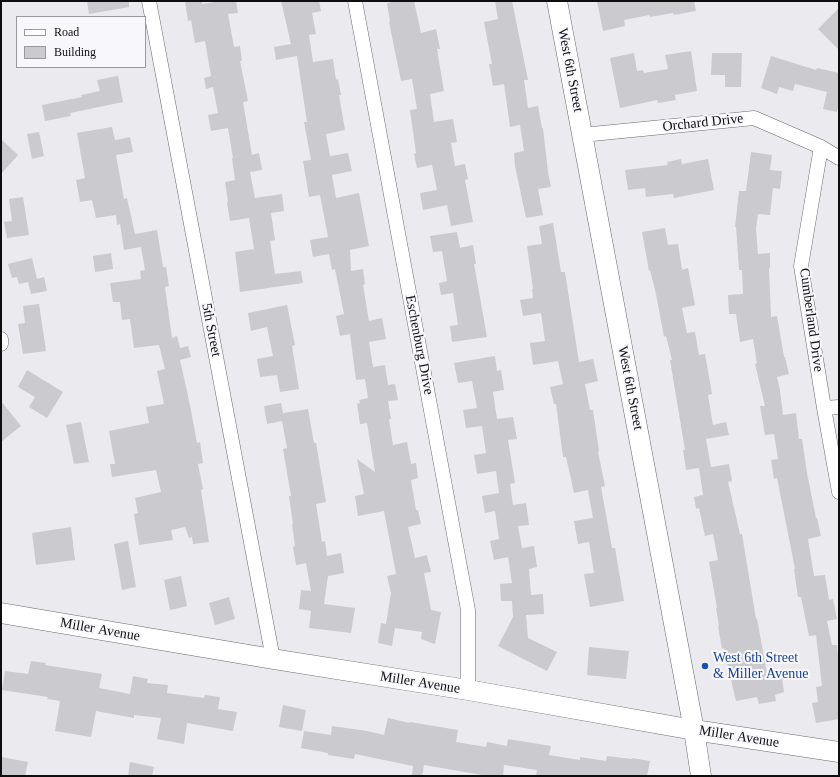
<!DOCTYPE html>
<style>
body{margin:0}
#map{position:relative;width:840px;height:777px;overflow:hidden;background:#eaeaef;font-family:Georgia,serif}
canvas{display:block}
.frame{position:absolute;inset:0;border:2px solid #0e0e0f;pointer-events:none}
.legend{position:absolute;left:16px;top:16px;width:130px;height:52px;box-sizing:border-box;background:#f8f7fc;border:1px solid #9a9a9d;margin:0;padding:5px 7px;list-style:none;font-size:12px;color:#0e0e0f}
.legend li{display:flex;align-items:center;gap:8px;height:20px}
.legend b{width:20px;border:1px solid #9a9a9d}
</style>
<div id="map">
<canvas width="840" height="777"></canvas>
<div class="frame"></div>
<ul class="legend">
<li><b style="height:5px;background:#fff"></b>Road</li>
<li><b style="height:11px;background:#cbcbcf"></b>Building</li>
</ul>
</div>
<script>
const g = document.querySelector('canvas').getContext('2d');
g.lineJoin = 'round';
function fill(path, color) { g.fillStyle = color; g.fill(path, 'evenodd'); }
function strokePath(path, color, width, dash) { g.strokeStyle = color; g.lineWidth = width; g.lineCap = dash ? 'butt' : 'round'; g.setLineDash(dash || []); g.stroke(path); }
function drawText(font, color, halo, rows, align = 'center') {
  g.font = font + ' Georgia,serif'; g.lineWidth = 4; g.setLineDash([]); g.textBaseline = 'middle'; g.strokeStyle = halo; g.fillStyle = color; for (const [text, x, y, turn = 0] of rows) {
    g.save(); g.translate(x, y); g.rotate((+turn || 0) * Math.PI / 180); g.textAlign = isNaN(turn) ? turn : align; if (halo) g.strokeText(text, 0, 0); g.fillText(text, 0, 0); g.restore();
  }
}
fill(new Path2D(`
 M 87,1 L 129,1 L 129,7 L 89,14 Z
 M 185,1 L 202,1 L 202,4 L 221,1 L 236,1 L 238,13 L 228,14 L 234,47 L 240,46 L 242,61 L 240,61 L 248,101 L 243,102 L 252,155 L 259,153 L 262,170 L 250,172 L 255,198 L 282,194 L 284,211 L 271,213 L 275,240 L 270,241 L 275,274 L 301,271 L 303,283 L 240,292 L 235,252 L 254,249 L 249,218 L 230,221 L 227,203 L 228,202 L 225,182 L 235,180 L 232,158 L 233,158 L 228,128 L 211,131 L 208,115 L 218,113 L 213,87 L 206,89 L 204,78 L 211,76 L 205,41 L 195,43 L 191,20 L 188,21 Z
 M 281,1 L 319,1 L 321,11 L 312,13 L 316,34 L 309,35 L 313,62 L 333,59 L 336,80 L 338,79 L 341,95 L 339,95 L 345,130 L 326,134 L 330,156 L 348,153 L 352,171 L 332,175 L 336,198 L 359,193 L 369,246 L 350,250 L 351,271 L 363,269 L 365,284 L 363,285 L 369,321 L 382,318 L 386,339 L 369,342 L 373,367 L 385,365 L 388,385 L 395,384 L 398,400 L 388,401 L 391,419 L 389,419 L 393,445 L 407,442 L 411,464 L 416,463 L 418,478 L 411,480 L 416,510 L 418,510 L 421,524 L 408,527 L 415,558 L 427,555 L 431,572 L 424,573 L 431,610 L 441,612 L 435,644 L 421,639 L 422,632 L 395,628 L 392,646 L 378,643 L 381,623 L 386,624 L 391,593 L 387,576 L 396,574 L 384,511 L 358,516 L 355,496 L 364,494 L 357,459 L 375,472 L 367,423 L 360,424 L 357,404 L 360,403 L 359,400 L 368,398 L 365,379 L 356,380 L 350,334 L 340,336 L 336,316 L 344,314 L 335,269 L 332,270 L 329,254 L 313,257 L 310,240 L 328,237 L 320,195 L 309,197 L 303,161 L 311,160 L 304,122 L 307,122 L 297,56 L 276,60 L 274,47 L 291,44 Z
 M 393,1 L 414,1 L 421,33 L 436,29 L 440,49 L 437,49 L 444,91 L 430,94 L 434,122 L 453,119 L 457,142 L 451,143 L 455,166 L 465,164 L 468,179 L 465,180 L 473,222 L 451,226 L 447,205 L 423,210 L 420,193 L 437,190 L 432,165 L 417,168 L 414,154 L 416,153 L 410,110 L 417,109 L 412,79 L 401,81 L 389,22 L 390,22 L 387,3 L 393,2 Z
 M 495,1 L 512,1 L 528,80 L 524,80 L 528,108 L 538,106 L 542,128 L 543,128 L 548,172 L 551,187 L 538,189 L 543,215 L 526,218 L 515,166 L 514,153 L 524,151 L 520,125 L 510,127 L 504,84 L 493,86 L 489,64 L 492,64 L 484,22 L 498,19 Z
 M 597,1 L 694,1 L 696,11 L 674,15 L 673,13 L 650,17 L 649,15 L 624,20 L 625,26 L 603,31 Z
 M 839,8 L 839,50 L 818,29 Z
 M 691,51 L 697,91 L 675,95 L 676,100 L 658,103 L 657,100 L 620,108 L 610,58 L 634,53 L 637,71 L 643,70 L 644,73 L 668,69 L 665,55 Z
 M 712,53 L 742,53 L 741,87 L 725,87 L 725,75 L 711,75 Z
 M 771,56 L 816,70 L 817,68 L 839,73 L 839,103 L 837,112 L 823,109 L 827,92 L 795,84 L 793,91 L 779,87 L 777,94 L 761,88 Z
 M 118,76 L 123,102 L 70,113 L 71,116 L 45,121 L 42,105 L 82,97 L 81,95 L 100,91 L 97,80 Z
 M 112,127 L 115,140 L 130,137 L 133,152 L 116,155 L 124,199 L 127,198 L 135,234 L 157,230 L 163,267 L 166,267 L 169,286 L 165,287 L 172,338 L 177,336 L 180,348 L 188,346 L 191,357 L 180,360 L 190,405 L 197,443 L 200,442 L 203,463 L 198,464 L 203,489 L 201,490 L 209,542 L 193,544 L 192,537 L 189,538 L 185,527 L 171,530 L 173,540 L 139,545 L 134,514 L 138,513 L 135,498 L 161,492 L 156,470 L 112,477 L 110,464 L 115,464 L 109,431 L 149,423 L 146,407 L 164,404 L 157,371 L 165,369 L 159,345 L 134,348 L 130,319 L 122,320 L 120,302 L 113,302 L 110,283 L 141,279 L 140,271 L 145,270 L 141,247 L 124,250 L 120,224 L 117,225 L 116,215 L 96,218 L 92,200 L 80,202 L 76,180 L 85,178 L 77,133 Z
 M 39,132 L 44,156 L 32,159 L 27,134 Z
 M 1,139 L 18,155 L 1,174 Z
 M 751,152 L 772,155 L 770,170 L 782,171 L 780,189 L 773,188 L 770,215 L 758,214 L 756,229 L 758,254 L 770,253 L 770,268 L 769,268 L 771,317 L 777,316 L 784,357 L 785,357 L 789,374 L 777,377 L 780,390 L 783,415 L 796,413 L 799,439 L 802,439 L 807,473 L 816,518 L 817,518 L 821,536 L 808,539 L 814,576 L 825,575 L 829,600 L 833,599 L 837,619 L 827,621 L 832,645 L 837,645 L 839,665 L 839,719 L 816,723 L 812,703 L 818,702 L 816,687 L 822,686 L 816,635 L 809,636 L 801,597 L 798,597 L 794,569 L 795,569 L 777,478 L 774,479 L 771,460 L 778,459 L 774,434 L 765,435 L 760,406 L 765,406 L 755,364 L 757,363 L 753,339 L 740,342 L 736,314 L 729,314 L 728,295 L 743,294 L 742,270 L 739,270 L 736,227 L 735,227 L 739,191 L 746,191 Z
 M 681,159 L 682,164 L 708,159 L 714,190 L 674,198 L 673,194 L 646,197 L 645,188 L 628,190 L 625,170 L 668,165 L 667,162 Z
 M 23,197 L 29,235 L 7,238 L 4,222 L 12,221 L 9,199 Z
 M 553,223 L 561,272 L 565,272 L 579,362 L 593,359 L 598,381 L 585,384 L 590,410 L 593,410 L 599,451 L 598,452 L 605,486 L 601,487 L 612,548 L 615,548 L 624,601 L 590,607 L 584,574 L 594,573 L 589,542 L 578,544 L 574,521 L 593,518 L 588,490 L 574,493 L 566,457 L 563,457 L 556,404 L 554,404 L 550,387 L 563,384 L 558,361 L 533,365 L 530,343 L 545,341 L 541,313 L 523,316 L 520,300 L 533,298 L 532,289 L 533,289 L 527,246 L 542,244 L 539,226 Z
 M 665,228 L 668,245 L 678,244 L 682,270 L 688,268 L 695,305 L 682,308 L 687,333 L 695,332 L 699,355 L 705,354 L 712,394 L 708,395 L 713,425 L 726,422 L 729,435 L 706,439 L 711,467 L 729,464 L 732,481 L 728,482 L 740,534 L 742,534 L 756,619 L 757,618 L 767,674 L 781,671 L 784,692 L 775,695 L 776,701 L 759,704 L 757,697 L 736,701 L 728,667 L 724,648 L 722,649 L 718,626 L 719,626 L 716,608 L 717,608 L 709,562 L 718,560 L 713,534 L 705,536 L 699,508 L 696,509 L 694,497 L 703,495 L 699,468 L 686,470 L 683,450 L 685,450 L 670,360 L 672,360 L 666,336 L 664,337 L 656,294 L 650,270 L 649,271 L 642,232 Z
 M 457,232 L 460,248 L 473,245 L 476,264 L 474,264 L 487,337 L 452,342 L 450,326 L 458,325 L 453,293 L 441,295 L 439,283 L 447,281 L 442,251 L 433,252 L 430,236 Z
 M 111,253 L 113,269 L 95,272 L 93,256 Z
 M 32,258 L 37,279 L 44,277 L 47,291 L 31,294 L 28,282 L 19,284 L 17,277 L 12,278 L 8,264 Z
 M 39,304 L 46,351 L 23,354 L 18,324 L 25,323 L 23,306 Z
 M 287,305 L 295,345 L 292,346 L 299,389 L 280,392 L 277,375 L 260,377 L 257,359 L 273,356 L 267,327 L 251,331 L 248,313 Z
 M 495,356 L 497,371 L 501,370 L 504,390 L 493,392 L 497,419 L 513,417 L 517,439 L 508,440 L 515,483 L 510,484 L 513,505 L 526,503 L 529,525 L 518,526 L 522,548 L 534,546 L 537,567 L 529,569 L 531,595 L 543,594 L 544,614 L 526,615 L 528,638 L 557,652 L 547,671 L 498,646 L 513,617 L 512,601 L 501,601 L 500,584 L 512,583 L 508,557 L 494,560 L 490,541 L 499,539 L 495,511 L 485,513 L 482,496 L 499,493 L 496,471 L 477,474 L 474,455 L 486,453 L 482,426 L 466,428 L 463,410 L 477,408 L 472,381 L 458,383 L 454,363 Z
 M 27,370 L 63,392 L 47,418 L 29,407 L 35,397 L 18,387 Z
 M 1,401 L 21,426 L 1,442 Z
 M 281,403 L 283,413 L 308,409 L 314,443 L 316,443 L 326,502 L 316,504 L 322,542 L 325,541 L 327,556 L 341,553 L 344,573 L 328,576 L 324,604 L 355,608 L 351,633 L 309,628 L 311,611 L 299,609 L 301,590 L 311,591 L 306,563 L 296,565 L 293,547 L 295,546 L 292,524 L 293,524 L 289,496 L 291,496 L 283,449 L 287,448 L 282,421 L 267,424 L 264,406 Z
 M 81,422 L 89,462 L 74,464 L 66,425 Z
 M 71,527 L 75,560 L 36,565 L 32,533 Z
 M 128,541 L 136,587 L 122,590 L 114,544 Z
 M 181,576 L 187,606 L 170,610 L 164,580 Z
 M 229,597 L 235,619 L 215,625 L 209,603 Z
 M 589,647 L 629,651 L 626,679 L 587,675 Z
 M 31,661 L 46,663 L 45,665 L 102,674 L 99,688 L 130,694 L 133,676 L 148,679 L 147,683 L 168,685 L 167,693 L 204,698 L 205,695 L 220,697 L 218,709 L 237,712 L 233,731 L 187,723 L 184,744 L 157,739 L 161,718 L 134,715 L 134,718 L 96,711 L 91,737 L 55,731 L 60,701 L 47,699 L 48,697 L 2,690 L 5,671 L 28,674 Z
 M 283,705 L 306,710 L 302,731 L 279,727 Z
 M 388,718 L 410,723 L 410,722 L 458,730 L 456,742 L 486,747 L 487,742 L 507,746 L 508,739 L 551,746 L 549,755 L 580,760 L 580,757 L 606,761 L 607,756 L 632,759 L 632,758 L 650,761 L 647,776 L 536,776 L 537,770 L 504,765 L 503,776 L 482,776 L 482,775 L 424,765 L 422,776 L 412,776 L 413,766 L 355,754 L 354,759 L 328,755 L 328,753 L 301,748 L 304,731 L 331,735 L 332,726 L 367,731 L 384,735 Z
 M 1,757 L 28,762 L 25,776 L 1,776 Z
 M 130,762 L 154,767 L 152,776 L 128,776 Z`), '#cbcbcf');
const street = new Path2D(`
 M 149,1 L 273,659
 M 355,1 L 468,610 L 468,690
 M 582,135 L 754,118 L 821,147 L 839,158
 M 821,147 L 801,266 L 824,408 L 839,492
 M 1,339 L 1,344
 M 824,408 L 839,407`);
const secondary = new Path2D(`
 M 557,1 L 694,730 L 701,776
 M 1,613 L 273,659 L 468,690 L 694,730 L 839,752`);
strokePath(street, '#6a6a6e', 15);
strokePath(secondary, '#6a6a6e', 21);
strokePath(street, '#fff', 14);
strokePath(secondary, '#fff', 20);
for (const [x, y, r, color] of [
 [705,666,4,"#1a4fb4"]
]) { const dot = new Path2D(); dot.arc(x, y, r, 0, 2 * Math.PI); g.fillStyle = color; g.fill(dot); strokePath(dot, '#f8f7fc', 1.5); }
drawText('14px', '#0e0e0f', '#f8f7fc', [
 ["West 6th Street",570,70,79],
 ["Orchard Drive",703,123,-6],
 ["Cumberland Drive",811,320,82],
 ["5th Street",211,330,79],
 ["Eschenburg Drive",419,345,79],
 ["West 6th Street",630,388,79],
 ["Miller Avenue",100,630,10],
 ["Miller Avenue",420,683,9],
 ["Miller Avenue",739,737,9]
]);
drawText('14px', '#164399', '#f8f7fc', [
 ["West 6th Street",713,658],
 ["& Miller Avenue",713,674]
], 'left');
</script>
